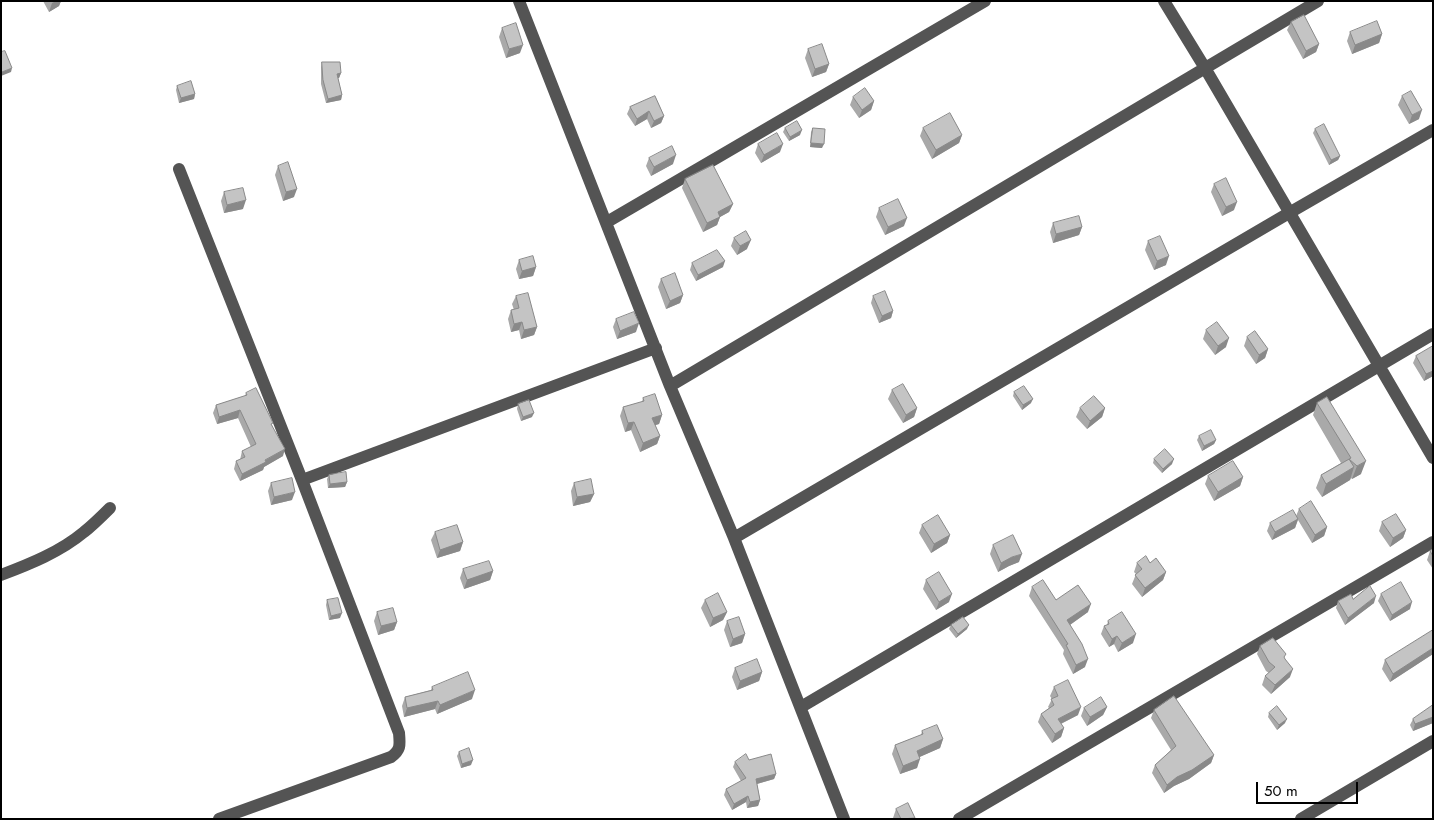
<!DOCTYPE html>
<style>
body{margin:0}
#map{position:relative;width:1434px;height:820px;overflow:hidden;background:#fff;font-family:Jost,sans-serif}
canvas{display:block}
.frame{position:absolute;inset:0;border:2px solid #000;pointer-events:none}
.scale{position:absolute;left:1256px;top:782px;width:102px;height:22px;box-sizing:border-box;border:2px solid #000;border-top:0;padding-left:6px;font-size:15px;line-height:18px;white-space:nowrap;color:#000;-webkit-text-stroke:4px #fff;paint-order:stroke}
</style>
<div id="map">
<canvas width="1434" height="820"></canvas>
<div class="frame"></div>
<div class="scale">50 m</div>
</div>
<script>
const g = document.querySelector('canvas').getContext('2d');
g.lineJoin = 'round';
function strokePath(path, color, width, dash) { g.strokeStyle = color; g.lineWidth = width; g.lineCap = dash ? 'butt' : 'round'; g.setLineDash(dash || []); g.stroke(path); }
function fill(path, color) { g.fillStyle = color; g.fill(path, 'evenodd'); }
strokePath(new Path2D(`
 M 519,1 L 670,386 L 734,538 L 844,819
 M 1164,1 L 1205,68 L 1433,458
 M 179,169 L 302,480 L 399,733 C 400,745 401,750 391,757 L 219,819
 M 607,222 L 985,1
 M 670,386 L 1318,1
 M 302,480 L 656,348
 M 734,538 L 1289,213 L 1433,130
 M 1,575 C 30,564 60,552 84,532 C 93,525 102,516 110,508
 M 801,707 L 1433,334
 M 959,819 L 1433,542
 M 1301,819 L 1433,741`), '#545454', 12);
fill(new Path2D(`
 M 43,1 L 61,1 L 59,6 L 49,12 Z
 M 1291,22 L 1319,44 L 1316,52 L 1303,59 L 1287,30 Z
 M 502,28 L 520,53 L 506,58 L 499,37 Z
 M 1350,32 L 1382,34 L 1379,43 L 1352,54 L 1347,41 Z
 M 808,49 L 829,64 L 826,72 L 812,77 L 805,58 Z
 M 322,62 L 341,73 L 339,78 L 338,78 L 342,95 L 341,100 L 326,103 L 321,84 L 321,67 Z
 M 177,86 L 195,94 L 194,99 L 179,103 L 176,90 Z
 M 655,96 L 664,116 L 661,123 L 651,128 L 647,119 L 635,126 L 627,114 L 630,107 Z
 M 1402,96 L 1419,119 L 1409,124 L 1398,105 Z
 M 853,97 L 874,101 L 871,110 L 859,118 L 850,105 Z
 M 785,128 L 800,135 L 789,141 L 783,132 Z
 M 813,128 L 822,148 L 810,147 L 811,132 Z
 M 923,128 L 962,135 L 959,143 L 932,159 L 920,136 Z
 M 1315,129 L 1340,156 L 1338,160 L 1329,165 L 1313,133 Z
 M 758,144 L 780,152 L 761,163 L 755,153 Z
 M 649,158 L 673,164 L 651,176 L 646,166 Z
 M 278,166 L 294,197 L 283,201 L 275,175 Z
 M 685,179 L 733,204 L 729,212 L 720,217 L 717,225 L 703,232 L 682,188 Z
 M 1214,184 L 1234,210 L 1222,216 L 1211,192 Z
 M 224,192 L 243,209 L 224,213 L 221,201 Z
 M 879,208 L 904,226 L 885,235 L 876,217 Z
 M 1053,223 L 1082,227 L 1079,235 L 1053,243 L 1050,232 Z
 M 734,238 L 747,249 L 737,255 L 731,246 Z
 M 1148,241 L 1166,265 L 1154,270 L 1145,250 Z
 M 519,260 L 536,267 L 533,276 L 519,279 L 516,269 Z
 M 692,263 L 723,267 L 696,281 L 690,270 Z
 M 661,279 L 683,295 L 680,303 L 666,309 L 658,287 Z
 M 516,296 L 537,327 L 534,335 L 521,339 L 519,330 L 511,332 L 508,319 L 511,310 L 514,310 L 512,304 Z
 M 873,296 L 893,311 L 891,318 L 879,323 L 871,303 Z
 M 616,319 L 636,332 L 617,339 L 613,327 Z
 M 1206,330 L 1226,347 L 1215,355 L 1203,339 Z
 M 1247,337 L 1268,349 L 1265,358 L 1256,364 L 1244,346 Z
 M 1433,346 L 1433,376 L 1424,381 L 1413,363 L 1416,356 Z
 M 892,390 L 917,408 L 914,417 L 903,423 L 888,399 Z
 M 1014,392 L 1031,403 L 1022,410 L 1013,396 Z
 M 246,393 L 272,425 L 283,456 L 264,467 L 263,470 L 240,481 L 234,469 L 236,461 L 240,460 L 242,451 L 251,447 L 238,418 L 217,424 L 213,413 L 216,405 L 245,396 Z
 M 1327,397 L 1361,474 L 1352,479 L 1351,478 L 1350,480 L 1322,497 L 1316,488 L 1321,475 L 1341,463 L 1313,415 L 1317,403 Z
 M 643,398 L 662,415 L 659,424 L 655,425 L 660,436 L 657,444 L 640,452 L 631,430 L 625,432 L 620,416 L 623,407 L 642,402 Z
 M 518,404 L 532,417 L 521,421 L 517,409 Z
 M 1080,408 L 1105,408 L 1102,417 L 1087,429 L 1076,417 Z
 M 1199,436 L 1216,440 L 1214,444 L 1202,451 L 1197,440 Z
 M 1154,459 L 1172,464 L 1162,473 L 1153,463 Z
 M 329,475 L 347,482 L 345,487 L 328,488 L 327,479 Z
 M 1208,476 L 1243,477 L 1240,486 L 1214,501 L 1205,484 Z
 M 271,483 L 292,500 L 271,505 L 268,491 Z
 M 574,483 L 594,494 L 590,502 L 573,506 L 571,491 Z
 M 1299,509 L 1327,527 L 1324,536 L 1312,543 L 1298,520 L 1295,528 L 1272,540 L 1267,531 L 1270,523 L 1296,516 Z
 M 1382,522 L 1406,530 L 1403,538 L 1390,547 L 1379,531 Z
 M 922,525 L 950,535 L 947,543 L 931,553 L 919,533 Z
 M 435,532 L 463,542 L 460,551 L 437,558 L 431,540 Z
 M 993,545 L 1019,562 L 1009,566 L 998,572 L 990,554 Z
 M 1433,549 L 1433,569 L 1427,560 L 1430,551 Z
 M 1137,563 L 1166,572 L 1163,580 L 1142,597 L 1132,584 L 1136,574 L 1134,572 Z
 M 463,569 L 493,571 L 490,580 L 464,589 L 460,578 Z
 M 926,580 L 949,602 L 936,610 L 923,589 Z
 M 1032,587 L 1056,600 L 1088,612 L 1070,625 L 1085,667 L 1073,674 L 1063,654 L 1064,650 L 1029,596 Z
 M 1381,594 L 1410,609 L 1390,621 L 1378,601 Z
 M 1353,599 L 1374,603 L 1345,625 L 1336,608 L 1338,601 Z
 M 327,600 L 340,618 L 329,620 L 326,605 Z
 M 705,600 L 727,612 L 723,620 L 710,627 L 701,608 Z
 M 377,612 L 397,622 L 394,630 L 378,635 L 374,621 Z
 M 727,621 L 745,634 L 742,643 L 730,647 L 724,630 Z
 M 1108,621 L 1133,643 L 1118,652 L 1114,644 L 1109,647 L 1101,634 L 1104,626 L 1107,625 Z
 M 951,625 L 967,629 L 956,638 L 949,629 Z
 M 1433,630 L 1433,654 L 1390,682 L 1382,669 L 1385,660 Z
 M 1260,646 L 1285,659 L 1290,677 L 1271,694 L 1262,685 L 1265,676 L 1269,673 L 1266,671 L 1257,654 Z
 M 735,668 L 762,672 L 759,681 L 737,690 L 732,677 Z
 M 432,687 L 472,699 L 437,714 L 435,709 L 404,717 L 402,706 L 405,697 L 431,690 Z
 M 1054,687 L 1078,715 L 1061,724 L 1064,728 L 1061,737 L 1052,743 L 1038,722 L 1041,714 L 1049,708 L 1048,707 L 1052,699 L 1050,696 Z
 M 1433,705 L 1433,723 L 1413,731 L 1410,725 L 1413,719 Z
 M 1107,707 L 1103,715 L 1087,726 L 1081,716 L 1084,708 Z
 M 1154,710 L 1214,755 L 1211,763 L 1189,779 L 1174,786 L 1164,793 L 1152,773 L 1155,765 L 1171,750 L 1151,718 Z
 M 1269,713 L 1285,723 L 1277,730 L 1268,717 Z
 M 922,731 L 943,739 L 940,748 L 919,757 L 917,768 L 900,774 L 892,754 L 895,745 L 921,735 Z
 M 459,752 L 471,765 L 461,768 L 457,756 Z
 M 749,760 L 776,774 L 774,779 L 757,784 L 760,800 L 758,806 L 747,808 L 746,802 L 732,810 L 724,795 L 726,789 L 741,781 L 733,767 L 735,762 Z
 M 896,809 L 915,819 L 893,819 L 893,818 Z`), '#a9a9a9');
fill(new Path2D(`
 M 56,1 L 61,1 L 59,6 L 49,12 L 52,3 Z
 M 1382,34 L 1379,43 L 1352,54 L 1355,45 Z
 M 1319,44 L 1316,52 L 1303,59 L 1306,51 Z
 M 523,45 L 520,53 L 506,58 L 509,49 Z
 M 829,64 L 826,72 L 812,77 L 815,69 Z
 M 12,68 L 11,72 L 1,76 L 2,72 Z
 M 341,73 L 339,78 L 335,78 L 337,74 Z
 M 195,94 L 194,99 L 179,103 L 181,98 Z
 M 342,95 L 341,100 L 326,103 L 328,99 Z
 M 874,101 L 871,110 L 859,118 L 862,110 Z
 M 1422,110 L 1419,119 L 1409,124 L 1412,115 Z
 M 649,111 L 647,119 L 635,126 L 637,119 Z
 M 664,116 L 661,123 L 651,128 L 654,121 Z
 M 802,130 L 800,135 L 789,141 L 790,137 Z
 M 962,135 L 959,143 L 932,159 L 936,150 Z
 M 811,143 L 824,144 L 822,148 L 810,147 Z
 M 783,144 L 780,152 L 761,163 L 764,155 Z
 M 676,155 L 673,164 L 651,176 L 654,167 Z
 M 1340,156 L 1338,160 L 1329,165 L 1331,160 Z
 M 297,189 L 294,197 L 283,201 L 286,192 Z
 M 246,200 L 243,209 L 224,213 L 227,205 Z
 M 1237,202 L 1234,210 L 1222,216 L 1226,207 Z
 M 733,204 L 729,212 L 720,217 L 717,225 L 703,232 L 707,223 L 718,212 Z
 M 907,218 L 904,226 L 885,235 L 888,227 Z
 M 1082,227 L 1079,235 L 1053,243 L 1056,234 Z
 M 751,240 L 747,249 L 737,255 L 740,246 Z
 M 1169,256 L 1166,265 L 1154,270 L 1157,261 Z
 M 725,261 L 723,267 L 696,281 L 698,275 Z
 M 536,267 L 533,276 L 519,279 L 522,271 Z
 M 683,295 L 680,303 L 666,309 L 670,301 Z
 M 893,311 L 891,318 L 879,323 L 882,316 Z
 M 522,322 L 519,330 L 511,332 L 514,324 Z
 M 639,323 L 636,332 L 617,339 L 620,331 Z
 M 537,327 L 534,335 L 521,339 L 524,330 Z
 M 1229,338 L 1226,347 L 1215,355 L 1218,346 Z
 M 1268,349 L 1265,358 L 1256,364 L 1259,355 Z
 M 1433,371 L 1433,376 L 1424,381 L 1426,374 Z
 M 1033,399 L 1031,403 L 1022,410 L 1023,405 Z
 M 917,408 L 914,417 L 903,423 L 906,415 Z
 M 1105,408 L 1102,417 L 1087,429 L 1090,421 Z
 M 240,410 L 238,418 L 217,424 L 219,417 Z
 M 534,413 L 532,417 L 521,421 L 523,417 Z
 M 662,415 L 659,424 L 649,427 L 652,418 Z
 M 634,422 L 631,430 L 625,432 L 628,423 Z
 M 660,436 L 657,444 L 640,452 L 643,443 Z
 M 1216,440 L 1214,444 L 1202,451 L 1204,446 Z
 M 285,449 L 283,456 L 264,467 L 263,470 L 240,481 L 242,474 Z
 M 1174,459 L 1172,464 L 1162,473 L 1163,469 Z
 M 1366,461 L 1361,474 L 1352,479 L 1357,466 Z
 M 1354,467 L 1350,480 L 1322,497 L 1326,484 Z
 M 1243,477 L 1240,486 L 1214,501 L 1218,492 Z
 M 347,482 L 345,487 L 328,488 L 330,484 Z
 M 295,492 L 292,500 L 271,505 L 274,497 Z
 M 594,494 L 590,502 L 573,506 L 577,497 Z
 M 1298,519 L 1295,528 L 1272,540 L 1275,532 Z
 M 1327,527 L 1324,536 L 1312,543 L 1315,535 Z
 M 1406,530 L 1403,538 L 1390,547 L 1393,538 Z
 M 950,535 L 947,543 L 931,553 L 934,544 Z
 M 463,542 L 460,551 L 437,558 L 440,550 Z
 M 1022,554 L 1019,562 L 1009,566 L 998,572 L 1001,563 L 1012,557 Z
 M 493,571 L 490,580 L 464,589 L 467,580 Z
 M 1166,572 L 1163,580 L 1142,597 L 1145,588 Z
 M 952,594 L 949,602 L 936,610 L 939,602 Z
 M 1376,596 L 1374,603 L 1345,625 L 1348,618 Z
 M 1412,602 L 1410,609 L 1390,621 L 1392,615 Z
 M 1091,604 L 1088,612 L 1064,629 L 1067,620 Z
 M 727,612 L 723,620 L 710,627 L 713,618 Z
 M 342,613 L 340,618 L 329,620 L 331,616 Z
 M 397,622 L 394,630 L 378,635 L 381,626 Z
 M 969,625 L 967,629 L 956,638 L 958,634 Z
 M 745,634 L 742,643 L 730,647 L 733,639 Z
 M 1136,634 L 1133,643 L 1118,652 L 1122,643 Z
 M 1117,636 L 1114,644 L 1109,647 L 1112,639 Z
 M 1433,648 L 1433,654 L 1390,682 L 1393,674 Z
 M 1088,659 L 1085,667 L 1073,674 L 1076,665 Z
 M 1293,669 L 1290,677 L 1271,694 L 1275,685 Z
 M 762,672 L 759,681 L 737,690 L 740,681 Z
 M 475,690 L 472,699 L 437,714 L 440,705 Z
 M 438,701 L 435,709 L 404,717 L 407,708 Z
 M 1081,707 L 1078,715 L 1054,727 L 1058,719 Z
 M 1107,707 L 1103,715 L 1087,726 L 1090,717 Z
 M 1433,717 L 1433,723 L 1413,731 L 1415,724 Z
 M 1287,719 L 1285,723 L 1277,730 L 1279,725 Z
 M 1064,728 L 1061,737 L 1052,743 L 1055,734 Z
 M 943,739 L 940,748 L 913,760 L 917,751 Z
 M 1214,755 L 1211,763 L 1189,779 L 1174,786 L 1164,793 L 1167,785 L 1177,777 Z
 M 920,759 L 917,768 L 900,774 L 903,766 Z
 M 473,760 L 471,765 L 461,768 L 462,764 Z
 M 776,774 L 774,779 L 753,785 L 756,779 Z
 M 748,796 L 746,802 L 732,810 L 734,804 Z
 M 760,800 L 758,806 L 747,808 L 750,802 Z`), '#898989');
const building = new Path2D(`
 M 1304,15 L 1319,44 L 1306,51 L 1291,22 Z
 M 1377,21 L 1382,34 L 1355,45 L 1350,32 Z
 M 516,23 L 523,45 L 509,49 L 502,28 Z
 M 822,44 L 829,64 L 815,69 L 808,49 Z
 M 5,51 L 12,68 L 2,72 L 1,70 L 1,52 Z
 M 322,62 L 340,62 L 341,73 L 337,74 L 342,95 L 328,99 L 323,80 Z
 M 191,81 L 195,94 L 181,98 L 177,86 Z
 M 865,88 L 874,101 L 862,110 L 853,97 Z
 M 1411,91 L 1422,110 L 1412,115 L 1402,96 Z
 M 655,96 L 664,116 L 654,121 L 649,111 L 637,119 L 630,107 Z
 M 950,113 L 962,135 L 936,150 L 923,128 Z
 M 797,121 L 802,130 L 790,137 L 785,128 Z
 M 1324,124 L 1340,156 L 1331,160 L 1315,129 Z
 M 813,128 L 825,129 L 824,144 L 811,143 Z
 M 777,133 L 783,144 L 764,155 L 758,144 Z
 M 672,146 L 676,155 L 654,167 L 649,158 Z
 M 288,162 L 297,189 L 286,192 L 278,166 Z
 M 713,165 L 733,204 L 718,212 L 720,217 L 707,223 L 685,179 Z
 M 1226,178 L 1237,202 L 1226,207 L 1214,184 Z
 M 243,188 L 246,200 L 227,205 L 224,192 Z
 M 898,199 L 907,218 L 888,227 L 879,208 Z
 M 1079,216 L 1082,227 L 1056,234 L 1053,223 Z
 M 746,231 L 751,240 L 740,246 L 734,238 Z
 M 1160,236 L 1169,256 L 1157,261 L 1148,241 Z
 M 717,250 L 725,261 L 698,275 L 692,263 Z
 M 533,256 L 536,267 L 522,271 L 519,260 Z
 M 675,273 L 683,295 L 670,301 L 661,279 Z
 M 885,291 L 893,311 L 882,316 L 873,296 Z
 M 528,293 L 537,327 L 524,330 L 522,322 L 514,324 L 511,310 L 519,308 L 516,296 Z
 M 634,312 L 639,323 L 620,331 L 616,319 Z
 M 1217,322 L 1229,338 L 1218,346 L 1206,330 Z
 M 1255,331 L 1268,349 L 1259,355 L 1247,337 Z
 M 1433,346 L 1433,371 L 1426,374 L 1416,356 Z
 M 903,384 L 917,408 L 906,415 L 892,390 Z
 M 1024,386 L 1033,399 L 1023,405 L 1014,392 Z
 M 256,388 L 273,423 L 271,424 L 285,449 L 265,460 L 266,462 L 242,474 L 236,461 L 245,457 L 242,451 L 256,444 L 240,410 L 219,417 L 216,405 L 247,395 L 246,393 Z
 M 655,394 L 662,415 L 652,418 L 660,436 L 643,443 L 634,422 L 628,423 L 623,407 L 644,401 L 643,398 Z
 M 1094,396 L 1105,408 L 1090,421 L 1080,408 Z
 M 1327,397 L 1366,461 L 1357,466 L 1349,459 L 1354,467 L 1326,484 L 1321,475 L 1351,458 L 1317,403 Z
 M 529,400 L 534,413 L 523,417 L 518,404 Z
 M 1211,430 L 1216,440 L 1204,446 L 1199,436 Z
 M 1165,449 L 1174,459 L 1163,469 L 1154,459 Z
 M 1233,461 L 1243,477 L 1218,492 L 1208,476 Z
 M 346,472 L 347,482 L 330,484 L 329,475 Z
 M 292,478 L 295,492 L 274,497 L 271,483 Z
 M 591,479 L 594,494 L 577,497 L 574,483 Z
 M 1311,501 L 1327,527 L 1315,535 L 1299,509 Z
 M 1293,510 L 1298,519 L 1275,532 L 1270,523 Z
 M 1396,514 L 1406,530 L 1393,538 L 1382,522 Z
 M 938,515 L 950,535 L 934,544 L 922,525 Z
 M 457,525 L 463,542 L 440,550 L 435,532 Z
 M 1013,535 L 1022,554 L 1012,557 L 1001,563 L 993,545 Z
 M 1433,549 L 1433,556 L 1430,551 Z
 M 1146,556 L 1150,563 L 1156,558 L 1166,572 L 1145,588 L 1135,575 L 1142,569 L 1137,563 Z
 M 489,561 L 493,571 L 467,580 L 463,569 Z
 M 939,572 L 952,594 L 939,602 L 926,580 Z
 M 1043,580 L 1056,600 L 1078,585 L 1091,604 L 1067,620 L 1082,644 L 1088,659 L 1076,665 L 1066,645 L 1068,644 L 1032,587 Z
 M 1401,582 L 1412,602 L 1392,615 L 1381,594 Z
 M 1370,586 L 1376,596 L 1348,618 L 1338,601 L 1351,594 L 1353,599 Z
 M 718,593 L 727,612 L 713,618 L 705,600 Z
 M 338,598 L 342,613 L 331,616 L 327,600 Z
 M 393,608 L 397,622 L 381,626 L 377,612 Z
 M 1122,612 L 1136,634 L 1122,643 L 1117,636 L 1112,639 L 1104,626 L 1109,624 L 1108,621 Z
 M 739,617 L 745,634 L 733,639 L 727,621 Z
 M 963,617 L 969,625 L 958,634 L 951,625 Z
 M 1433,630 L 1433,648 L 1393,674 L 1385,660 Z
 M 1273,638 L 1286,654 L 1284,657 L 1285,659 L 1293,669 L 1275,685 L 1265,676 L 1275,667 L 1269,662 L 1260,646 Z
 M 757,659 L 762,672 L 740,681 L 735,668 Z
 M 468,672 L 475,690 L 440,705 L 438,701 L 407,708 L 405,697 L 433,690 L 432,687 Z
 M 1068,680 L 1081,707 L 1058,719 L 1064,728 L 1055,734 L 1041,714 L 1054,705 L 1051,699 L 1058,696 L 1054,687 Z
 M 1174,696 L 1214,755 L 1192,770 L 1177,777 L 1167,785 L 1155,765 L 1176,746 L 1154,710 Z
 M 1101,697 L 1107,707 L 1090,717 L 1084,708 Z
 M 1433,705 L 1433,717 L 1415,724 L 1413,719 Z
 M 1277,706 L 1287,719 L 1279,725 L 1269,713 Z
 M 937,725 L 943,739 L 917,751 L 920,759 L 903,766 L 895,745 L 923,734 L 922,731 Z
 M 469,748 L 473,760 L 462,764 L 459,752 Z
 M 746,754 L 749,760 L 771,754 L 776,774 L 756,779 L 760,800 L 750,802 L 748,796 L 734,804 L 726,789 L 746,778 L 735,762 Z
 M 908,803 L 915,818 L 901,819 L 896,809 Z`);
fill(building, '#c4c4c4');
strokePath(building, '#898989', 1);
</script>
